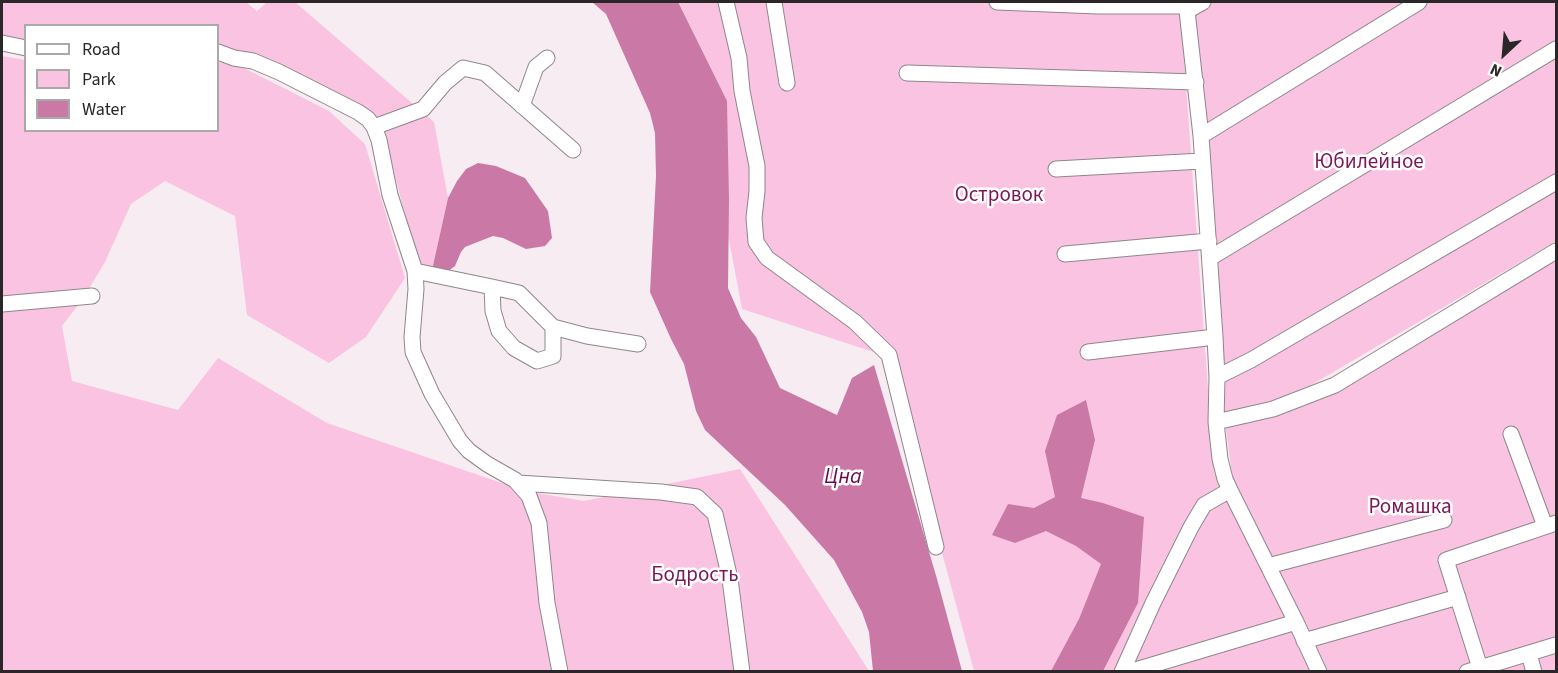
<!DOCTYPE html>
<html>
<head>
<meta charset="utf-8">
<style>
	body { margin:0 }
	#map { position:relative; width:1558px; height:673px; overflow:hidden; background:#f7ecf2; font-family:"Source Sans 3",sans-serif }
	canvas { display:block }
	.frame { position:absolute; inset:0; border:3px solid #2b2729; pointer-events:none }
	.legend { position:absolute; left:24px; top:24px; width:195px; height:108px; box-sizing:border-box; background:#fff; border:2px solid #aaa9a9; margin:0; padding:8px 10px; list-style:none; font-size:18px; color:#2b2729 }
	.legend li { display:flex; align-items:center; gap:12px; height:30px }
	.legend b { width:30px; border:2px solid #aaa9a9 }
	.north { position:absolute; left:1474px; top:24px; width:60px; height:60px; -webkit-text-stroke:4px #fff; paint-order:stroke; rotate:206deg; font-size:16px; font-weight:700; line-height:24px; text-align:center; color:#2b2729 }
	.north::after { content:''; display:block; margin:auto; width:21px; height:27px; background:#2b2729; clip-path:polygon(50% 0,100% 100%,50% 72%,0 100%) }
</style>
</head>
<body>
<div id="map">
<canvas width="1558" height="673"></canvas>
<div class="frame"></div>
<ul class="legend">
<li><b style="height:8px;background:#fff"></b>Road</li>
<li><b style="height:16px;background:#fac3e1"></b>Park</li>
<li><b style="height:16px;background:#ca79a7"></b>Water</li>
</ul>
<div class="north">N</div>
</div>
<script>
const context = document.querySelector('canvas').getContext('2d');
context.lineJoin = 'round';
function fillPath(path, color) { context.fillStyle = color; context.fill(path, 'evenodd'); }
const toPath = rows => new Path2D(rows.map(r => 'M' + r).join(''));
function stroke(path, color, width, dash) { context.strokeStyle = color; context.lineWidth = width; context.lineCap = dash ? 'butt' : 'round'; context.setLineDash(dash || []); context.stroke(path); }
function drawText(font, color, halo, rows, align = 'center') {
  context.font = font + ' "Source Sans 3",sans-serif'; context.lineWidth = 5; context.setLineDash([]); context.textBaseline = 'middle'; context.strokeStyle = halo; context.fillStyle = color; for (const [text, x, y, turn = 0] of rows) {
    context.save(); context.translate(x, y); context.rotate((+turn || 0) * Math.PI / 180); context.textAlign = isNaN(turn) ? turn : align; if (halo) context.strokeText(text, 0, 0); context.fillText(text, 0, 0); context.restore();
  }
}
fillPath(toPath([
	[2,2,246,2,257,11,267,2,295,2,434,122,448,198,432,270,423,268,417,259,390,158,372,113,252,56,218,47,218,26,26,26,25,41,2,37],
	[672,2,1180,2,1214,472,1313,671,974,671,889,357,742,309,693,49],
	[1192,2,1556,2,1556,241,1313,384,1261,405,1223,414],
	[2,56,25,60,26,130,218,130,218,62,240,66,329,111,365,144,405,278,366,337,329,363,247,315,235,216,165,181,131,204,105,262,82,300,62,326,72,381,178,410,218,358,327,423,525,491,584,501,740,469,869,671,2,671],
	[1556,251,1556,643,1463,671,1323,671,1233,481,1225,422,1315,392],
	[1556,650,1556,671,1479,671]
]), '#fac3e1');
fillPath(toPath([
	[592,2,678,2,727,101,729,200,728,288,741,318,756,337,780,388,837,415,852,378,874,365,937,579,962,671,873,671,869,632,862,612,834,560,785,505,705,430,696,411,684,364,671,339,650,292,656,176,655,133,650,113,606,14],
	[478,163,496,166,525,178,548,211,552,238,545,246,526,249,503,238,493,236,465,247,461,252,455,266,447,272,432,270,448,198,457,181,466,169],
	[1086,400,1095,440,1081,498,1103,503,1144,517,1138,603,1103,671,1051,671,1079,619,1101,564,1076,546,1046,531,1015,543,992,535,1008,504,1034,508,1055,497,1045,451,1057,415]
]), '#ca79a7');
const minor = toPath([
	[726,2,739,58,742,91,757,166,757,191,754,218,756,242,767,258,855,322,889,355,936,547],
	[774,2,787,83],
	[997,2,1098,6,1186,6],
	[1186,2,1201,136,1215,337,1217,377,1216,422,1220,459,1225,479,1230,490,1296,622,1319,672],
	[1187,11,1203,2],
	[2,43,26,48],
	[218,52,234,58,253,61,279,72,358,112,368,119,374,127,379,140,390,195,415,271,416,289,412,337,413,352,432,394,460,441,469,451,487,464,515,480,529,496,539,523,547,603,560,672],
	[907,73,1196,82],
	[522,106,536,67,547,58],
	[374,127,423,109,445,83,463,68,485,73,573,150],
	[1201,136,1419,2],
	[1056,169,1202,161],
	[1065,254,1209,241],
	[1210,258,1556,49],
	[415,271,492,287,519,293,553,327,553,356,537,361,514,348,499,331,493,311,492,287],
	[2,304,92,296],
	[553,327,587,336,638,344],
	[1088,352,1215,337],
	[1217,377,1251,360,1556,182],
	[1216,422,1273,409,1335,385,1556,251],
	[1511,434,1545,526],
	[518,483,661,492,697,497,715,514,730,579,742,672],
	[1268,566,1444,520],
	[1304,641,1458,597],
	[1529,654,1534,672],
	[1480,668,1446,560,1556,523],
	[1122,672,1153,603,1191,527,1204,505,1230,490],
	[1129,672,1296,622],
	[1467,672,1556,645]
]);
stroke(minor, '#8f868b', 17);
stroke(minor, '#fff', 15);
drawText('21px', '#7a1959', '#fff', [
	["Юбилейное",1369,163],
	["Островок",999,196],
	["Ромашка",1410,508],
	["Бодрость",695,576]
]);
drawText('italic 22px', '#6d084e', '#fff', [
	["Цна",843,478]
]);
</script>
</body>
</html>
